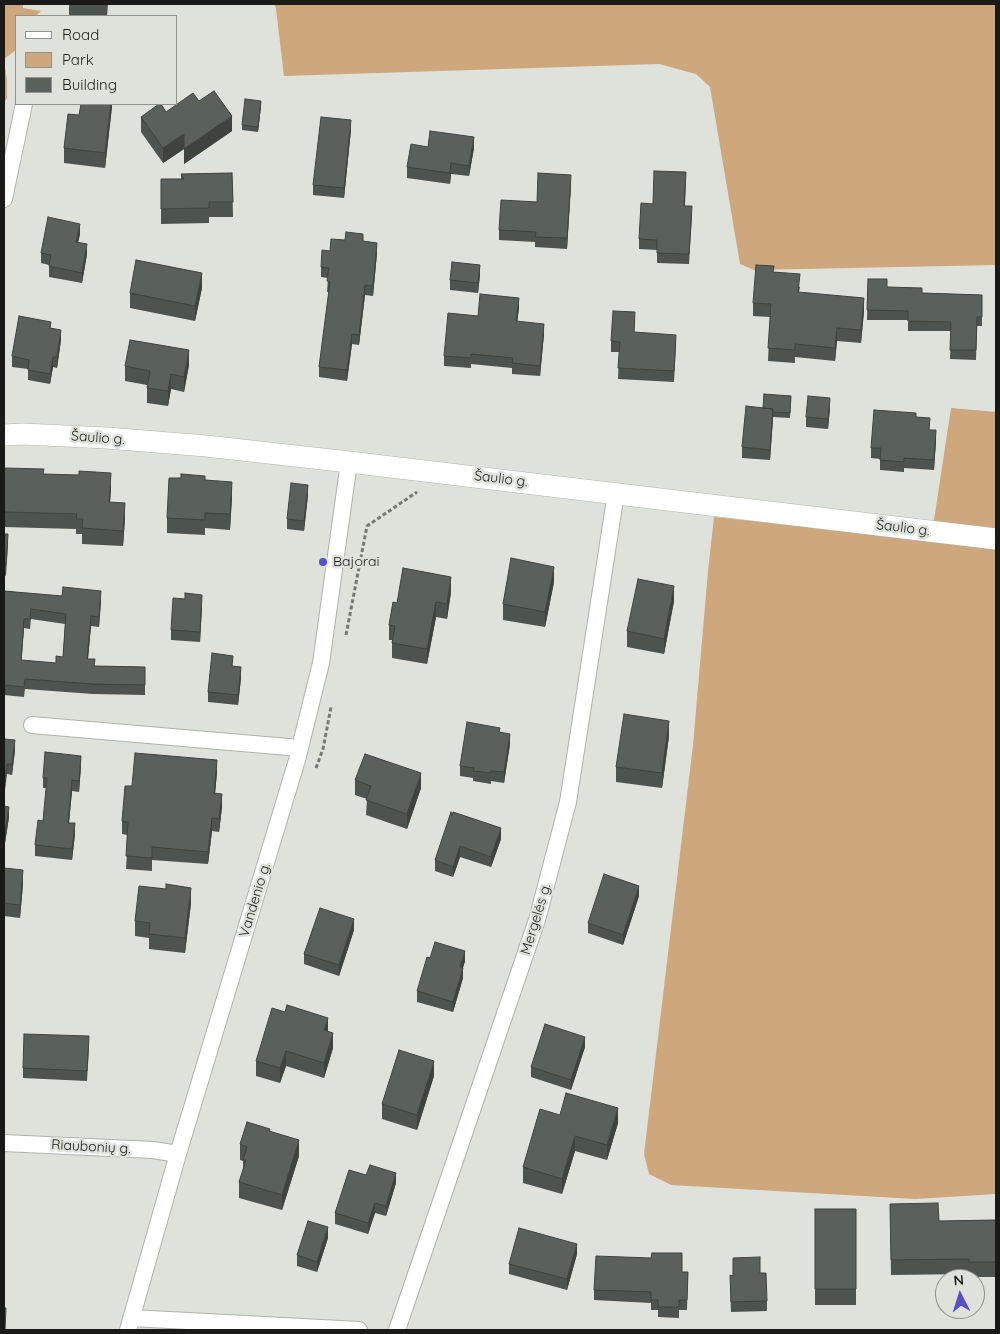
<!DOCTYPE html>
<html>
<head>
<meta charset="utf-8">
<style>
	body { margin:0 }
	#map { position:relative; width:1000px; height:1334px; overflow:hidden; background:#dee2db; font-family:Quicksand,sans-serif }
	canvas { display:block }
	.frame { position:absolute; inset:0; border:5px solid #1a1b18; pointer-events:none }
	.legend { position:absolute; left:15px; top:15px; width:162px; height:90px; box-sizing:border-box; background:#dee2db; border:1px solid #90928d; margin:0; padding:6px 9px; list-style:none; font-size:15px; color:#1a1b18 }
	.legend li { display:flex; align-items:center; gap:10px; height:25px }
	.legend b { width:25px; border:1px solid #90928d }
	.north { position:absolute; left:935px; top:1269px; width:50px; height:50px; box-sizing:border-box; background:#dee2db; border:1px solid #90928d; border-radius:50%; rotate:355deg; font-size:14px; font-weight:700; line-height:20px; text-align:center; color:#1a1b18 }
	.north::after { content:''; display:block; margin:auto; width:18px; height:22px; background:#5750c8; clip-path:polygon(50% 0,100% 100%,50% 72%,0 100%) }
</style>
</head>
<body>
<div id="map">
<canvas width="1000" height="1334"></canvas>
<div class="frame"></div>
<ul class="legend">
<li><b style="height:6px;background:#fff"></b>Road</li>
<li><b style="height:14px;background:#cfa77d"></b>Park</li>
<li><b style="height:14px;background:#5a605c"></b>Building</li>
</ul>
<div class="north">N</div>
</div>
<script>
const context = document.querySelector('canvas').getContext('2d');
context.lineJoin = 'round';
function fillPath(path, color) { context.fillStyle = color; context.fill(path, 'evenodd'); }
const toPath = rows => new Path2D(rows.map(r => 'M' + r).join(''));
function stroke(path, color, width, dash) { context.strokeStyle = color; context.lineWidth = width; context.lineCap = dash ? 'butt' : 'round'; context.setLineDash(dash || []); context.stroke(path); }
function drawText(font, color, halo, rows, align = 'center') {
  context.font = font + ' Quicksand,sans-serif'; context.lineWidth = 5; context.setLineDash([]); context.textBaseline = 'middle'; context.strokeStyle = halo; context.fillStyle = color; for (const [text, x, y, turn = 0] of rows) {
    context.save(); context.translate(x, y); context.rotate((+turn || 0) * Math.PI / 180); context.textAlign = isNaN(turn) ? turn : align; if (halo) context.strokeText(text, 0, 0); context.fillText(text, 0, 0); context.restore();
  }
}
fillPath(toPath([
	[4,4,23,4,23,8,41,11,36,16,16,16,16,50,4,59],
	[274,4,996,4,996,265,754,270,740,264,710,87,696,74,659,64,284,76,276,9],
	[4,62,7,80,7,98,4,103],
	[951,408,996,412,996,1194,915,1199,671,1185,649,1174,644,1154,693,745,708,571,714,517,931,540]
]), '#cfa77d');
const minor = toPath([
	[4,199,24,104],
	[32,725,300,748],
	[4,1143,153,1150,178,1154],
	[131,1318,359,1330],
	[128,1330,178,1154,297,760,321,663,349,462],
	[397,1330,537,920,568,802,616,493]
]);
const tertiary = toPath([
	[4,435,23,434,107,438,206,446,349,462,996,539]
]);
stroke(minor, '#afb3ac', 18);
stroke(tertiary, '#afb3ac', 22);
stroke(toPath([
	[346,635,367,526,417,492],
	[316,768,323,749,331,707]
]), '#767873', 3, [4, 2.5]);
stroke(minor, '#fff', 16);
stroke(tertiary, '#fff', 21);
fillPath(toPath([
	[69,4,108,4,107,16,69,16],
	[199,101,232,131,184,164,184,149,163,163,141,132,141,117,166,112],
	[112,104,105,168,64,163,64,148,79,115],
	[261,106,258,132,242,130,242,125],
	[351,130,344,198,313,195,313,185],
	[428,147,474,148,469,176,451,174,450,184,407,178,407,167],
	[232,173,233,217,209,217,209,223,161,224,161,179,181,179,181,174],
	[686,183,685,206,692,216,689,264,657,263,657,250,639,249,639,239,653,204],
	[571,185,567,249,535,247,535,242,499,240,499,230,537,202],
	[80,234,78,242,87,254,82,283,49,277,49,265,41,263,41,253],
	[363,241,377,253,373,296,365,295,359,345,352,344,347,381,319,377,319,367,329,292,327,292,328,278,321,277,321,267,330,251],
	[774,272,800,287,799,292,864,311,861,343,837,341,835,361,795,357,795,363,768,361,770,317,753,316,753,303],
	[480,275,478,293,450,290,450,280],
	[868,279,887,287,922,293,982,295,982,326,977,326,976,360,950,359,951,331,908,331,908,320,867,320],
	[202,288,195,321,130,308,130,293],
	[519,308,517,322,544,334,540,376,512,374,512,368,471,364,471,368,444,366,444,356,478,316],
	[635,322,634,332,676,345,674,382,618,379,619,352,611,352,611,341],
	[51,328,61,340,57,368,53,367,50,384,28,380,28,369,12,367,12,356],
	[189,365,184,392,171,389,168,406,147,403,147,385,125,381,125,366],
	[791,396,790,418,773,417,770,460,742,458,742,447,763,408],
	[830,408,828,429,806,427,806,417],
	[916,417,930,430,936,440,934,470,904,468,904,472,880,470,880,459,871,458,871,448],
	[4,468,44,474,111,488,110,502,125,518,123,546,82,544,82,534,76,534,76,529,4,527],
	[205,480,232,497,230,530,205,528,205,535,167,533,167,518],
	[308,495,304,531,287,529,287,519],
	[4,534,8,544,6,576,4,575],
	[554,582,545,627,503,620,503,604],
	[4,591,101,601,99,627,91,626,88,659,95,666,145,667,145,695,93,694,25,689,24,697,4,695],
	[31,619,65,624,63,657,56,663,21,660,24,628,30,629],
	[451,592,447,619,436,617,427,664,392,658,392,640,389,640,389,625,397,603],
	[674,601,664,654,627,647,627,631],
	[202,605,200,642,171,640,171,630],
	[233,666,241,678,238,705,208,702,208,692],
	[500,732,510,744,504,783,491,781,491,784,473,781,473,778,460,776,460,766],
	[669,736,662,788,616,782,616,767],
	[4,739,15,750,12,775,7,774],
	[81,766,79,792,72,791,69,823,75,834,72,860,35,856,35,845,43,821,46,788,43,788,43,778],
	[217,772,215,793,222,807,219,832,212,831,208,864,152,860,152,871,126,869,128,835,122,834,122,821,132,786],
	[355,780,421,788,407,829,366,815,367,799,355,795],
	[4,806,9,817,5,843,4,843],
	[452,816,501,839,491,867,460,857,453,877,435,871,435,860],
	[4,868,23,884,20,918,4,916],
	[639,896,623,945,588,933,588,923],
	[191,903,185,953,149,949,149,938,135,936,135,921],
	[354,930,339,976,304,964,304,954],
	[430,958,465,961,463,968,463,978,453,1012,417,1002,417,991],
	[328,1031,333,1048,324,1078,286,1066,280,1083,256,1076,256,1061],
	[89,1047,87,1081,23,1078,23,1068],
	[585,1047,571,1090,531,1077,531,1067],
	[434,1076,417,1130,382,1119,382,1104],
	[560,1115,618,1123,607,1160,575,1151,562,1194,523,1183,523,1167],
	[270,1132,299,1156,282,1210,239,1198,239,1182,243,1170,243,1161,240,1160,240,1144],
	[366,1175,396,1183,386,1216,375,1213,368,1234,335,1224,335,1213],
	[890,1204,939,1221,996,1220,996,1277,969,1277,969,1274,891,1275],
	[815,1209,856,1209,856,1305,815,1305],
	[328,1238,317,1272,297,1266,297,1255],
	[577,1254,567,1290,509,1274,509,1264],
	[733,1258,760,1273,767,1301,767,1311,731,1312,730,1286,733,1276],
	[682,1272,688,1272,687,1310,679,1310,679,1318,658,1317,658,1310,651,1310,651,1303,594,1300,594,1290]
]), '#4d534f');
fillPath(toPath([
	[261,101,261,106,258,132,258,127],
	[111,104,112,104,112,108,105,168,105,153],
	[232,116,232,131,184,164,184,149],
	[351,120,351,130,344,198,344,188],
	[184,134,184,149,163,163,163,148],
	[474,137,474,148,469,176,469,166],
	[451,163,451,174,450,184,450,173],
	[571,175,571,185,567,249,567,238],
	[80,224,80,234,76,252,76,242],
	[377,243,377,253,373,296,373,286],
	[87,244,87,254,82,283,82,273],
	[480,265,480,275,478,293,478,283],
	[202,273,202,288,195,321,195,306],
	[365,285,365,295,359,345,359,335],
	[519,298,519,308,516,332,516,321],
	[864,298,864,311,861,343,861,330],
	[544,324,544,334,540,376,540,366],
	[837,328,837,341,835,361,835,348],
	[61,330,61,340,57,368,57,357],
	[352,334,352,344,347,381,347,370],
	[189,350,189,365,184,392,184,377],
	[53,357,53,367,50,384,50,374],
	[171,374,171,389,168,406,168,391],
	[830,398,830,408,828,429,828,419],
	[773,409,773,419,770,460,770,450],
	[936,430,936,440,934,470,934,460],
	[111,473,111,488,109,517,109,502],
	[232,482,232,497,230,530,230,514],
	[308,485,308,495,304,531,304,521],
	[125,503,125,518,123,546,123,531],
	[554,567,554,582,545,627,545,612],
	[451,577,451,592,447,619,447,604],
	[674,586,674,601,664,654,664,639],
	[101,591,101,601,99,627,99,617],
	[202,595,202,605,200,642,200,632],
	[436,602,436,617,427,664,427,649],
	[91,616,91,626,87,669,87,659],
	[24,619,24,628,21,670,21,660],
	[241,667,241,678,238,705,238,695],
	[669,721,669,736,662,788,662,773],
	[510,734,510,744,504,783,504,772],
	[15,740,15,750,12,775,12,764],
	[81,756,81,766,79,792,79,781],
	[217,760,217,772,214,806,214,793],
	[7,764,7,774,4,798,4,787],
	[421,773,421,788,407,829,407,814],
	[72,780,72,791,68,833,68,823],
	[222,794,222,807,219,832,219,819],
	[9,807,9,817,5,843,5,833],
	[212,818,212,831,208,864,208,852],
	[75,823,75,834,72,860,72,849],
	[501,828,501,839,491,867,491,857],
	[460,846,460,857,453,877,453,867],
	[23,870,23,884,20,918,20,905],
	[639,886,639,896,623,945,623,935],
	[191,888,191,903,185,953,185,938],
	[354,919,354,930,339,976,339,965],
	[465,951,465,961,460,977,460,967],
	[463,968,463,978,453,1012,453,1002],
	[328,1018,328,1033,324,1030],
	[333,1033,333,1048,324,1078,324,1063],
	[585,1037,585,1047,571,1090,571,1080],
	[286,1051,286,1066,280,1083,280,1068],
	[434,1061,434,1076,417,1130,417,1115],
	[618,1108,618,1123,607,1160,607,1145],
	[575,1136,575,1151,562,1194,562,1179],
	[299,1140,299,1156,282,1210,282,1195],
	[396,1173,396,1183,386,1216,386,1206],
	[375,1203,375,1213,368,1234,368,1223],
	[328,1227,328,1238,317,1272,317,1262],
	[577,1244,577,1254,567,1290,567,1279]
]), '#3f4340');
const building = toPath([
	[214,91,232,116,184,149,184,134,163,148,141,117,159,104,161,104,166,112,193,93,199,101,214,91],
	[245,99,261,101,258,127,242,125,245,99],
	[81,104,111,104,105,153,64,148,68,114,79,115,81,104],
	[321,117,351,120,344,188,313,185,321,117],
	[430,131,474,137,469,166,451,163,450,173,407,167,411,144,428,147,430,131],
	[654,171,686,172,684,206,692,206,689,254,657,253,657,240,639,239,641,203,653,204,654,171],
	[232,173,233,202,209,202,209,208,161,209,161,179,184,179,181,174,232,173],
	[538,173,571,175,567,238,535,237,536,232,499,230,501,200,537,202,538,173],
	[48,217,80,224,76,242,87,244,82,273,49,266,51,255,41,253,48,217],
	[346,232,363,234,363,241,377,243,373,286,365,285,359,335,352,334,347,370,319,367,330,282,327,281,329,268,321,267,322,250,330,251,331,239,345,240,346,232],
	[136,260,202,273,195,306,130,293,136,260],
	[452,262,480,265,478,283,450,280,452,262],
	[756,265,774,266,773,272,800,274,798,292,864,298,861,330,837,328,835,348,795,344,795,350,768,348,771,304,753,303,756,265],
	[868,279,887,279,887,287,922,288,922,293,982,295,982,317,977,317,976,350,950,350,951,322,908,321,908,311,867,310,868,279],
	[480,294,519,298,516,321,544,324,540,366,512,363,513,358,471,354,471,358,444,356,448,313,478,316,480,294],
	[613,311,635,312,634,332,676,335,674,371,618,368,620,342,611,341,613,311],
	[19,316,51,322,50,328,61,330,57,357,53,357,50,374,28,370,29,360,12,356,19,316],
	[130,340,189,350,184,377,171,374,168,391,147,388,150,371,125,366,130,340],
	[764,394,791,396,790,413,773,412,773,409,763,408,764,394],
	[808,396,830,398,828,419,806,417,808,396],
	[746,406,773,409,770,450,742,447,746,406],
	[874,410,916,413,916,417,930,418,929,430,936,430,934,460,904,458,904,462,880,460,881,448,871,448,874,410],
	[4,468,44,469,43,474,79,475,79,471,111,473,109,502,125,503,123,531,82,528,83,519,76,519,77,514,4,512,4,468],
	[181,474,205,476,205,480,232,482,230,514,205,513,205,520,167,518,169,478,181,478,181,474],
	[291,483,308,485,304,521,287,519,291,483],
	[4,534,8,534,6,565,4,565,4,534],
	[511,558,554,567,545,612,503,604,511,558],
	[403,568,451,577,447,604,436,602,427,649,392,643,395,626,389,625,393,602,397,603,403,568],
	[638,579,674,586,664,639,627,631,638,579],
	[63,587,101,591,99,617,91,616,87,659,95,659,94,666,145,667,145,685,93,684,25,679,24,687,4,685,4,591,62,596,63,587],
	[31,609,66,614,63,657,56,656,56,663,21,660,24,619,30,619,31,609],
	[185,593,202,595,200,632,171,630,173,598,185,599,185,593],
	[212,653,233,656,232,666,241,667,238,695,208,692,212,653],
	[624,714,669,721,662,773,616,767,624,714],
	[467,722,500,728,499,732,510,734,504,772,491,771,491,773,473,771,474,768,460,766,467,722],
	[4,739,15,740,12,764,7,764,4,787,4,739],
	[45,752,81,756,79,781,72,780,68,823,75,823,72,849,35,845,38,820,43,821,47,778,43,778,45,752],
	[135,753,217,760,214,793,222,794,219,819,212,818,208,852,152,847,152,858,126,856,128,822,122,821,125,786,132,786,135,753],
	[365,754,421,773,407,814,366,800,371,786,355,780,365,754],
	[4,806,9,807,5,833,4,832,4,806],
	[451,812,452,816,453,812,501,828,491,857,460,846,453,867,435,860,451,812],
	[4,868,23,870,20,905,4,903,4,868],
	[604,874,639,886,623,935,588,923,604,874],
	[166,884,191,888,185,938,149,934,150,923,135,921,139,886,166,889,166,884],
	[320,908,354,919,339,965,304,954,320,908],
	[435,942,465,951,460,967,463,968,453,1002,417,991,427,957,430,958,435,942],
	[287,1005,328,1018,324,1030,333,1033,324,1063,286,1051,280,1068,256,1061,272,1008,285,1012,287,1005],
	[545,1024,585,1037,571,1080,531,1067,545,1024],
	[24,1034,89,1036,87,1071,23,1068,24,1034],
	[399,1050,434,1061,417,1115,382,1104,399,1050],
	[566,1093,618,1108,607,1145,575,1136,562,1179,523,1167,540,1109,560,1115,566,1093],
	[247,1122,270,1129,269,1131,299,1140,282,1195,239,1182,246,1160,243,1160,247,1147,240,1144,247,1122],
	[370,1165,396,1173,386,1206,375,1203,368,1223,335,1213,349,1170,366,1175,370,1165],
	[938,1203,939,1221,996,1220,996,1262,969,1262,969,1259,891,1260,890,1204,938,1203],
	[815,1209,856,1209,856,1289,815,1289,815,1209],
	[308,1221,328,1227,317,1262,297,1255,308,1221],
	[519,1228,577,1244,567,1279,509,1264,519,1228],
	[652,1253,682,1253,682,1272,688,1272,687,1300,679,1300,679,1307,658,1307,658,1300,651,1300,651,1292,594,1290,596,1256,651,1258,652,1253],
	[760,1257,760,1273,766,1273,767,1301,731,1302,730,1275,733,1276,733,1258,760,1257],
	[4,1308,6,1308,5,1330,4,1330,4,1308]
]);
fillPath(building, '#5a605c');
stroke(building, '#3f4340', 1);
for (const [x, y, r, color] of [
	[323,562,5,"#5750c8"]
]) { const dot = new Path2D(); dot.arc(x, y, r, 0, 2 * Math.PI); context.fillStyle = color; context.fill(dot); stroke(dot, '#dee2db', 2); }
drawText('14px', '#1a1b18', '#dee2db', [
	["Šaulio g.",98,438,4],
	["Šaulio g.",501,479,7],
	["Šaulio g.",903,528,7],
	["Vandenio g.",255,900,-73],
	["Mergelės g.",536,919,-73],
	["Riaubonių g.",91,1147,3]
]);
drawText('14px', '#1a1b18', '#dee2db', [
	["Bajorai",333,562]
], 'left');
</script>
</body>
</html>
